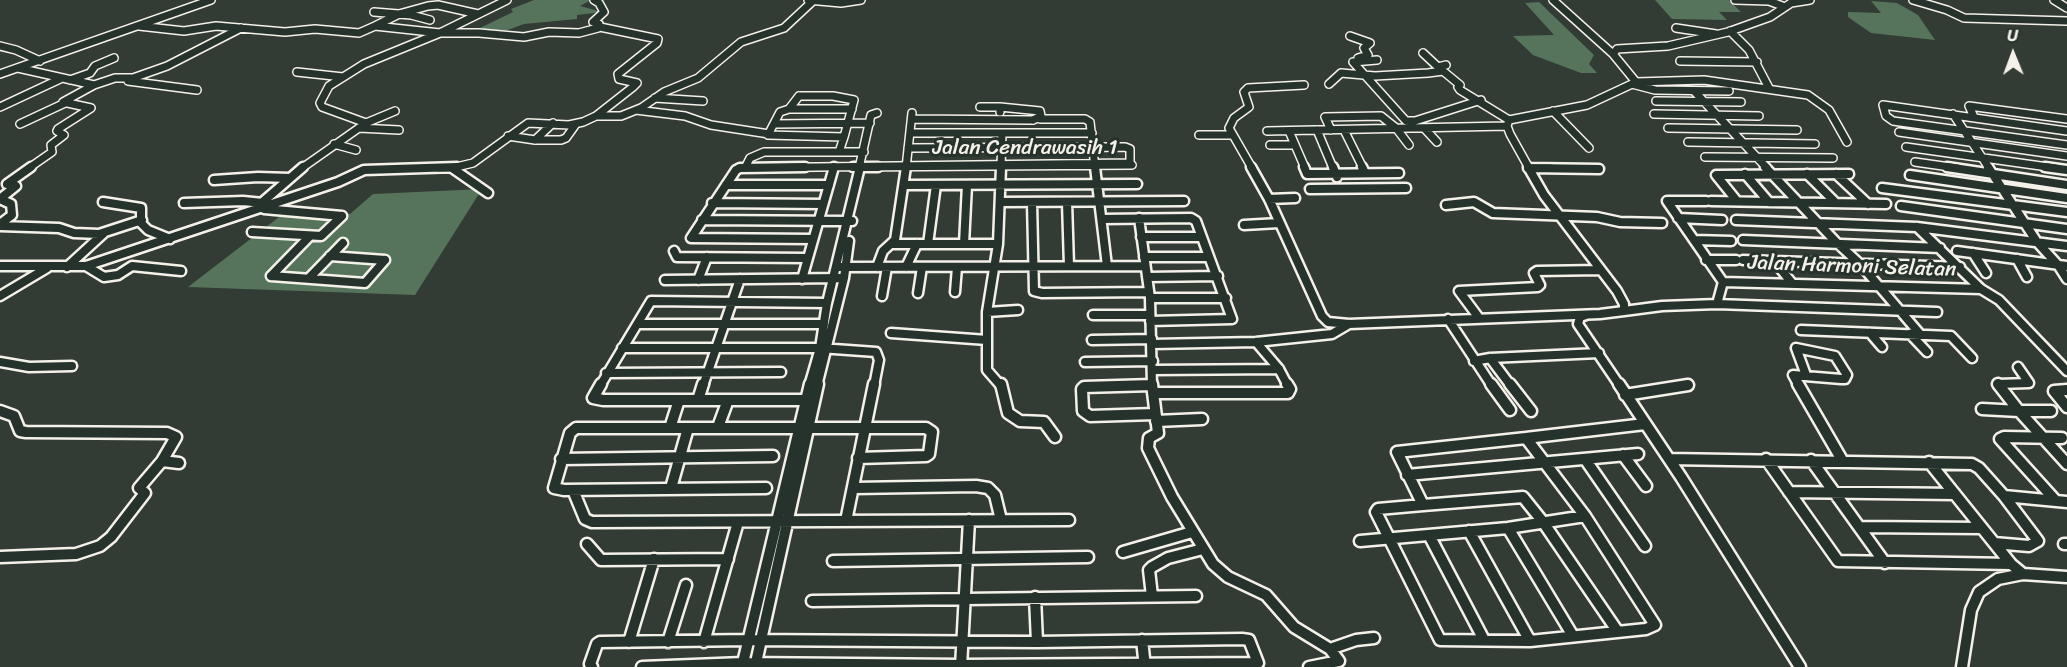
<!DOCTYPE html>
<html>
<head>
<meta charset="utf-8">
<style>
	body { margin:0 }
	#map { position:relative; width:2067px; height:667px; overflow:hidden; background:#333b35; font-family:Sriracha,sans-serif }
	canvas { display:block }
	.north { position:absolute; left:1983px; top:24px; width:60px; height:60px; -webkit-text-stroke:4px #26332d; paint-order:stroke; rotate:359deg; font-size:16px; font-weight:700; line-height:24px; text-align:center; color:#f4f1e8 }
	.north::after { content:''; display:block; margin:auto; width:21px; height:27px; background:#f4f1e8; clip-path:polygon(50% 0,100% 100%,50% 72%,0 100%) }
</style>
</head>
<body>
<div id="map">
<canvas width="2067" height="667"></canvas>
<div class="north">U</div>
</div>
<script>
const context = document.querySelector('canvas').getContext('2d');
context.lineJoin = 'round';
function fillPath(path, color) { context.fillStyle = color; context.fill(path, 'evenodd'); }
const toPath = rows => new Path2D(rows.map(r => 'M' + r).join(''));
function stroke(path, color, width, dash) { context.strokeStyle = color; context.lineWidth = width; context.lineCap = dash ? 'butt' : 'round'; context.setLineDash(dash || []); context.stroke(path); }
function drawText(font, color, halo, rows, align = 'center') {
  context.font = font + ' Sriracha,sans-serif'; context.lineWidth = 6; context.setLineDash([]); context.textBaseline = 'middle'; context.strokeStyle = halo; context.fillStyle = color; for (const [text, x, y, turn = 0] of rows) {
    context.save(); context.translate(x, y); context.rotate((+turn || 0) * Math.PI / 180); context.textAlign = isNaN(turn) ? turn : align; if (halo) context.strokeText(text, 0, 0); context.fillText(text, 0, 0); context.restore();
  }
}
fillPath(toPath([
	[534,0,591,0,580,6,602,12,577,15,577,19,524,24,505,31,488,32,480,28,513,12,511,9],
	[1655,0,1729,0,1741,12,1719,12,1727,20,1672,19],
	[1871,1,1897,3,1918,15,1935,40,1871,33,1848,17,1848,12,1881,13],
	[1539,2,1594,55,1589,64,1597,73,1581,73,1533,55,1513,36,1554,35,1525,3],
	[482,189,415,295,188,287,283,214,350,214,373,194]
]), '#56745c');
const streetFar2 = toPath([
	[808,0,841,3,861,0],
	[1553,0,1613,54],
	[1735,0,1769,1,1785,7],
	[1913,0,1947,10,1964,18,2067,21],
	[2054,0,2067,8],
	[374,12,411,15,430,20],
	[139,26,184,31,216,26,285,32,315,29,359,33,375,26,440,33,479,33,524,37,549,32,579,33,598,28,599,24,593,22,604,12,599,3,594,0],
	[375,26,399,14,428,6,438,5,478,14],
	[1676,28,1716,34],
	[1730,31,1749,50,1769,88],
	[1350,36,1370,43,1364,48,1368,55,1358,58],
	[0,46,16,50,40,61],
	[1423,53,1438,67],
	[1377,60,1353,62,1406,121,1415,121,1481,100],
	[1680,61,1757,62],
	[18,68,94,85,63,102,91,108,58,129,57,131,64,135,51,145,52,152,29,168],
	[1443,71,1460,85,1458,87,1460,90,1509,120],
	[297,72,343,77],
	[0,74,211,0],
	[70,80,90,73,95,66,114,58],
	[128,81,197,90],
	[1636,82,1704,80,1808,95,1829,110,1847,142],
	[1329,84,1341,73,1375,76,1428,73,1443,71,1438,67,1446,65],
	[1632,84,1636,82,1613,54,1617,49,1668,46,1728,32,1770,17,1791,3,1810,0],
	[94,85,115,78,133,78,167,66,241,28],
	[1694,91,1767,168],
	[799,96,833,96,854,100,844,137,768,135,780,112,789,109,799,96],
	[655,98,703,101],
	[1656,101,1741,102],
	[0,107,60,79],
	[980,107,1000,107,1000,112],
	[1000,107,1040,111,1041,116,1033,120],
	[789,109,852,109],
	[636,110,685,116,711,125,769,134],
	[395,111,366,123,322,107,320,103,329,86,364,64,440,33,507,0],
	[1553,111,1589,148],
	[1654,114,1759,116],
	[1953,114,1989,168],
	[596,116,621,116,641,108,664,92,698,78,741,42,784,28,814,0],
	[1974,117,1969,106,2067,119],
	[912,119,1031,120],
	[1040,119,1085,119,1090,122,1095,168],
	[20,124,65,103],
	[774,124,870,123],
	[359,128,399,130],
	[1424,128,1437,142],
	[1668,128,1797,130],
	[1317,130,1333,168],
	[1331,130,1325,117,1381,116,1396,128,1409,145],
	[1344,130,1363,168],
	[1267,131,1507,126],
	[1289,131,1305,168],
	[2067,131,1883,105,1886,116,1893,121,2067,145],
	[1899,132,2067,156],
	[910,133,1092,133],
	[1199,135,1232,135],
	[508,136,535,140,561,140,566,138,576,124],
	[535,140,553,123],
	[1688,142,1815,144],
	[334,144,356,150],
	[1270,145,1294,145],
	[1906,147,2055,168],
	[908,148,1125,147,1130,149,1130,163],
	[839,152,844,137],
	[1705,157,1833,158],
	[1915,162,1957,168],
	[302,168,366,123],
	[438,168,452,168,473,163,528,123,569,125,583,122,596,116,633,87,637,83,619,79,618,74,657,43,658,39,600,27],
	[739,168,1130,163,1132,165,853,167],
	[745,168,750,158,764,152,864,152],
	[859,168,871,115,877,113],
	[906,168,912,113],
	[1001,168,1002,133],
	[1252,168,1229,128,1234,118,1249,107,1244,92,1248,88,1304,85],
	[1528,168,1551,168],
	[1529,168,1510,134,1507,126,1509,120,1587,105,1632,84,1655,90,1729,91]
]);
const streetFar1 = toPath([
	[805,167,740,168,736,170,691,238,813,239],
	[853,167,878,167],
	[1001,167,998,244,987,312,987,370,1001,386],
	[1095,167,1107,266],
	[1251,167,1269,199,1322,316,1328,322,1349,324,1600,314,1624,311,1624,304,1617,291,1544,195,1528,167],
	[1304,167,1307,174,1399,173],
	[1333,167,1337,177],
	[1362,167,1365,173],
	[1765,167,1836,242,1860,264,1920,334],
	[1947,167,2067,185],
	[1988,167,2037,242,2058,265,2067,279],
	[2045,167,2067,170],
	[452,168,488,193],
	[1528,168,1599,169],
	[1745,174,1769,202],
	[1807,174,1836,203],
	[1836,174,1868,204],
	[1910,175,2067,198],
	[214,180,258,177,290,178],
	[726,185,829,185],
	[904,185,1137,184],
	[1882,188,2067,212],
	[1310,189,1406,188],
	[1269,199,1295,198],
	[1706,201,1667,201,1723,282,1717,304],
	[1711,201,1886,204],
	[1737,201,1716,175,1849,174],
	[103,202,141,208,141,223,148,230,170,239],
	[1000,202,1184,201],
	[1032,202,1034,291,1042,293,1149,292],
	[1067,202,1069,266],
	[184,203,243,201,263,203],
	[712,203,823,204],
	[1446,205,1474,202,1493,213,1597,217,1620,222,1662,223],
	[258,206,303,167],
	[1901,206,2067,229],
	[264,209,342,216],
	[1139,218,1150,298,1152,386],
	[1678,218,1722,220],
	[1102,219,1191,218,1196,221,1232,319,1150,321],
	[702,220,852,221],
	[1736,220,1917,227,2067,246],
	[0,224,12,215,11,204,0,199,16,186,7,184,31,167],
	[1244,225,1279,223],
	[0,226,59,228,74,233,99,234,142,220],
	[1917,227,1981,289,1999,300,2067,371],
	[252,232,321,236,342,216],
	[1141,237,1200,237],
	[1695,240,1731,241],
	[1743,240,1940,248],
	[893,244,998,244],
	[928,244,936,185],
	[964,244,967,185],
	[674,251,677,257,807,258],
	[1957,251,2067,266],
	[1973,253,1986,273],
	[330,256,385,260],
	[1144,257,1209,257],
	[2017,259,2027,277],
	[1706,260,1736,260],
	[1743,260,1960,267],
	[1774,261,1792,283],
	[0,266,86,266,338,182,364,170,457,167],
	[86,266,104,277,118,275,132,266,181,271],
	[67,267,104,233],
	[840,267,1145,266],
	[877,267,883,251,895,240,906,167],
	[906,267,917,244],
	[271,276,365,283,385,260],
	[271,276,310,236],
	[1147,277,1218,276],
	[309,278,343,243],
	[802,279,834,167],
	[665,280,840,278],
	[698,280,707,257],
	[1723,282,1981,289],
	[955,292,957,267],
	[918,293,922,267],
	[0,296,47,268],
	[882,296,887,267],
	[1150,298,1226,298],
	[1624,311,1662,306,1717,304,1937,312],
	[987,312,1018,310],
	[1093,315,1149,315],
	[1586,315,1580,317,1578,324,1620,386],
	[1479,318,1459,291,1538,287,1540,285,1534,273,1537,271,1600,270],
	[1448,319,1492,386],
	[639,324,824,324],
	[1801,330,1951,336,1972,358],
	[891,333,987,340],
	[1870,333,1882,347],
	[1910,334,1927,352],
	[1092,340,1152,339],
	[1256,342,1279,369,1288,386],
	[1152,344,1256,342,1332,334,1349,324],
	[622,348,820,348,876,352,879,360,874,386],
	[1490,358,1511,386],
	[1474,361,1490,358,1599,353],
	[0,362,29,367,72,366],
	[1085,362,1153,361],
	[1153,370,1279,369],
	[606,373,781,372],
	[600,386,651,301,827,303],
	[703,386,740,279],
	[809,386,820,348,827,303,860,167],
	[817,386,844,278,849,241],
	[1128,386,1152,385],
	[1683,386,1688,385],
	[1799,386,1793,375,1841,379,1845,379,1847,375,1835,356,1796,348,1806,375],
	[1999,386,1998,384,2029,383,2018,367]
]);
const street = toPath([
	[601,384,593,398,603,400,805,400],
	[1001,384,1008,413,1020,421,1044,422,1055,437],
	[1152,384,1158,433,1149,438,1148,448,1172,497,1213,564,1228,577,1266,595,1294,627,1330,649,1339,661,1309,667],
	[1491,384,1510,410],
	[1510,384,1531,411],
	[1619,384,1681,477,1800,667],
	[1798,384,1842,460],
	[1152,385,1084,387,1082,389,1083,411,1090,416,1155,414],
	[2067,390,2054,391,2067,407],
	[1154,393,1288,393,1290,389,1287,384],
	[1625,395,1688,385],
	[698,400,703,384],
	[1982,409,2019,411,1998,384],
	[0,411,14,416,20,431,26,432,167,433,176,437,162,461,139,488,145,493,111,537,100,546,76,554,0,557],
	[2051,411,2019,411,2067,464],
	[1156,421,1202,419],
	[718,427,728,400],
	[670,428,679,400],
	[1526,438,1585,516,1655,625,1646,629,1530,641,1440,640,1376,512,1378,509,1423,505,1397,452,1526,438],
	[1526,438,1645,424],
	[1623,455,1646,486],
	[561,459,773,456],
	[1585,459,1645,546],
	[1669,459,1972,464,1979,468,2004,496,2038,541,2029,546,1994,543],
	[1766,459,1838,561,2011,564],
	[1811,460,1885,563],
	[162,461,179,463],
	[1929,462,2011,564,2023,574],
	[1407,475,1638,454],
	[671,488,688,428],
	[766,488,564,490,554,488,570,433,576,428,926,428,932,432,929,454,926,456,858,458],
	[854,488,976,486,988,488,995,495,1001,520],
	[573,490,585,519,592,522,1069,520],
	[1789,492,1955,494],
	[2004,496,2067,502],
	[2056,501,2000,439,2004,437,2062,438],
	[1423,505,1523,497,1543,522,1618,632],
	[846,521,874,384],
	[1859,527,1982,528],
	[1508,528,1573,636],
	[1469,531,1530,641],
	[1429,535,1484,640],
	[1360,541,1508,528,1585,516],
	[587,544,601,560,728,559],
	[2064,544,2067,544],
	[1123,552,1192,532],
	[833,561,1088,557],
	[1152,596,1149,570,1152,567,1168,558,1203,549],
	[1035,597,1037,642],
	[812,601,1196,596],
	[1142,640,1145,667],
	[629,642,654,559],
	[668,642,686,585],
	[704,642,738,522],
	[1330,649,1356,640,1374,638],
	[592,667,590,664,597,644,600,642,748,640,1037,642,1242,639,1249,640,1258,663,961,665,743,663,642,667],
	[742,667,810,384],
	[755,667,818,384],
	[961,667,969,520],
	[1962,667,1971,610,1979,592,1998,579,2023,574,2067,577]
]);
stroke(streetFar2, '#f4f1e8', 10);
stroke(streetFar1, '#f4f1e8', 13);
stroke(street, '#f4f1e8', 15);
stroke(streetFar2, '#26332d', 7);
stroke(streetFar1, '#26332d', 8);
stroke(street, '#26332d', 10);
drawText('21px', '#f4f1e8', '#26332d', [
	["Jalan Cendrawasih 1",1025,149],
	["Jalan Harmoni Selatan",1852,267,2]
]);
</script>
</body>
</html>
